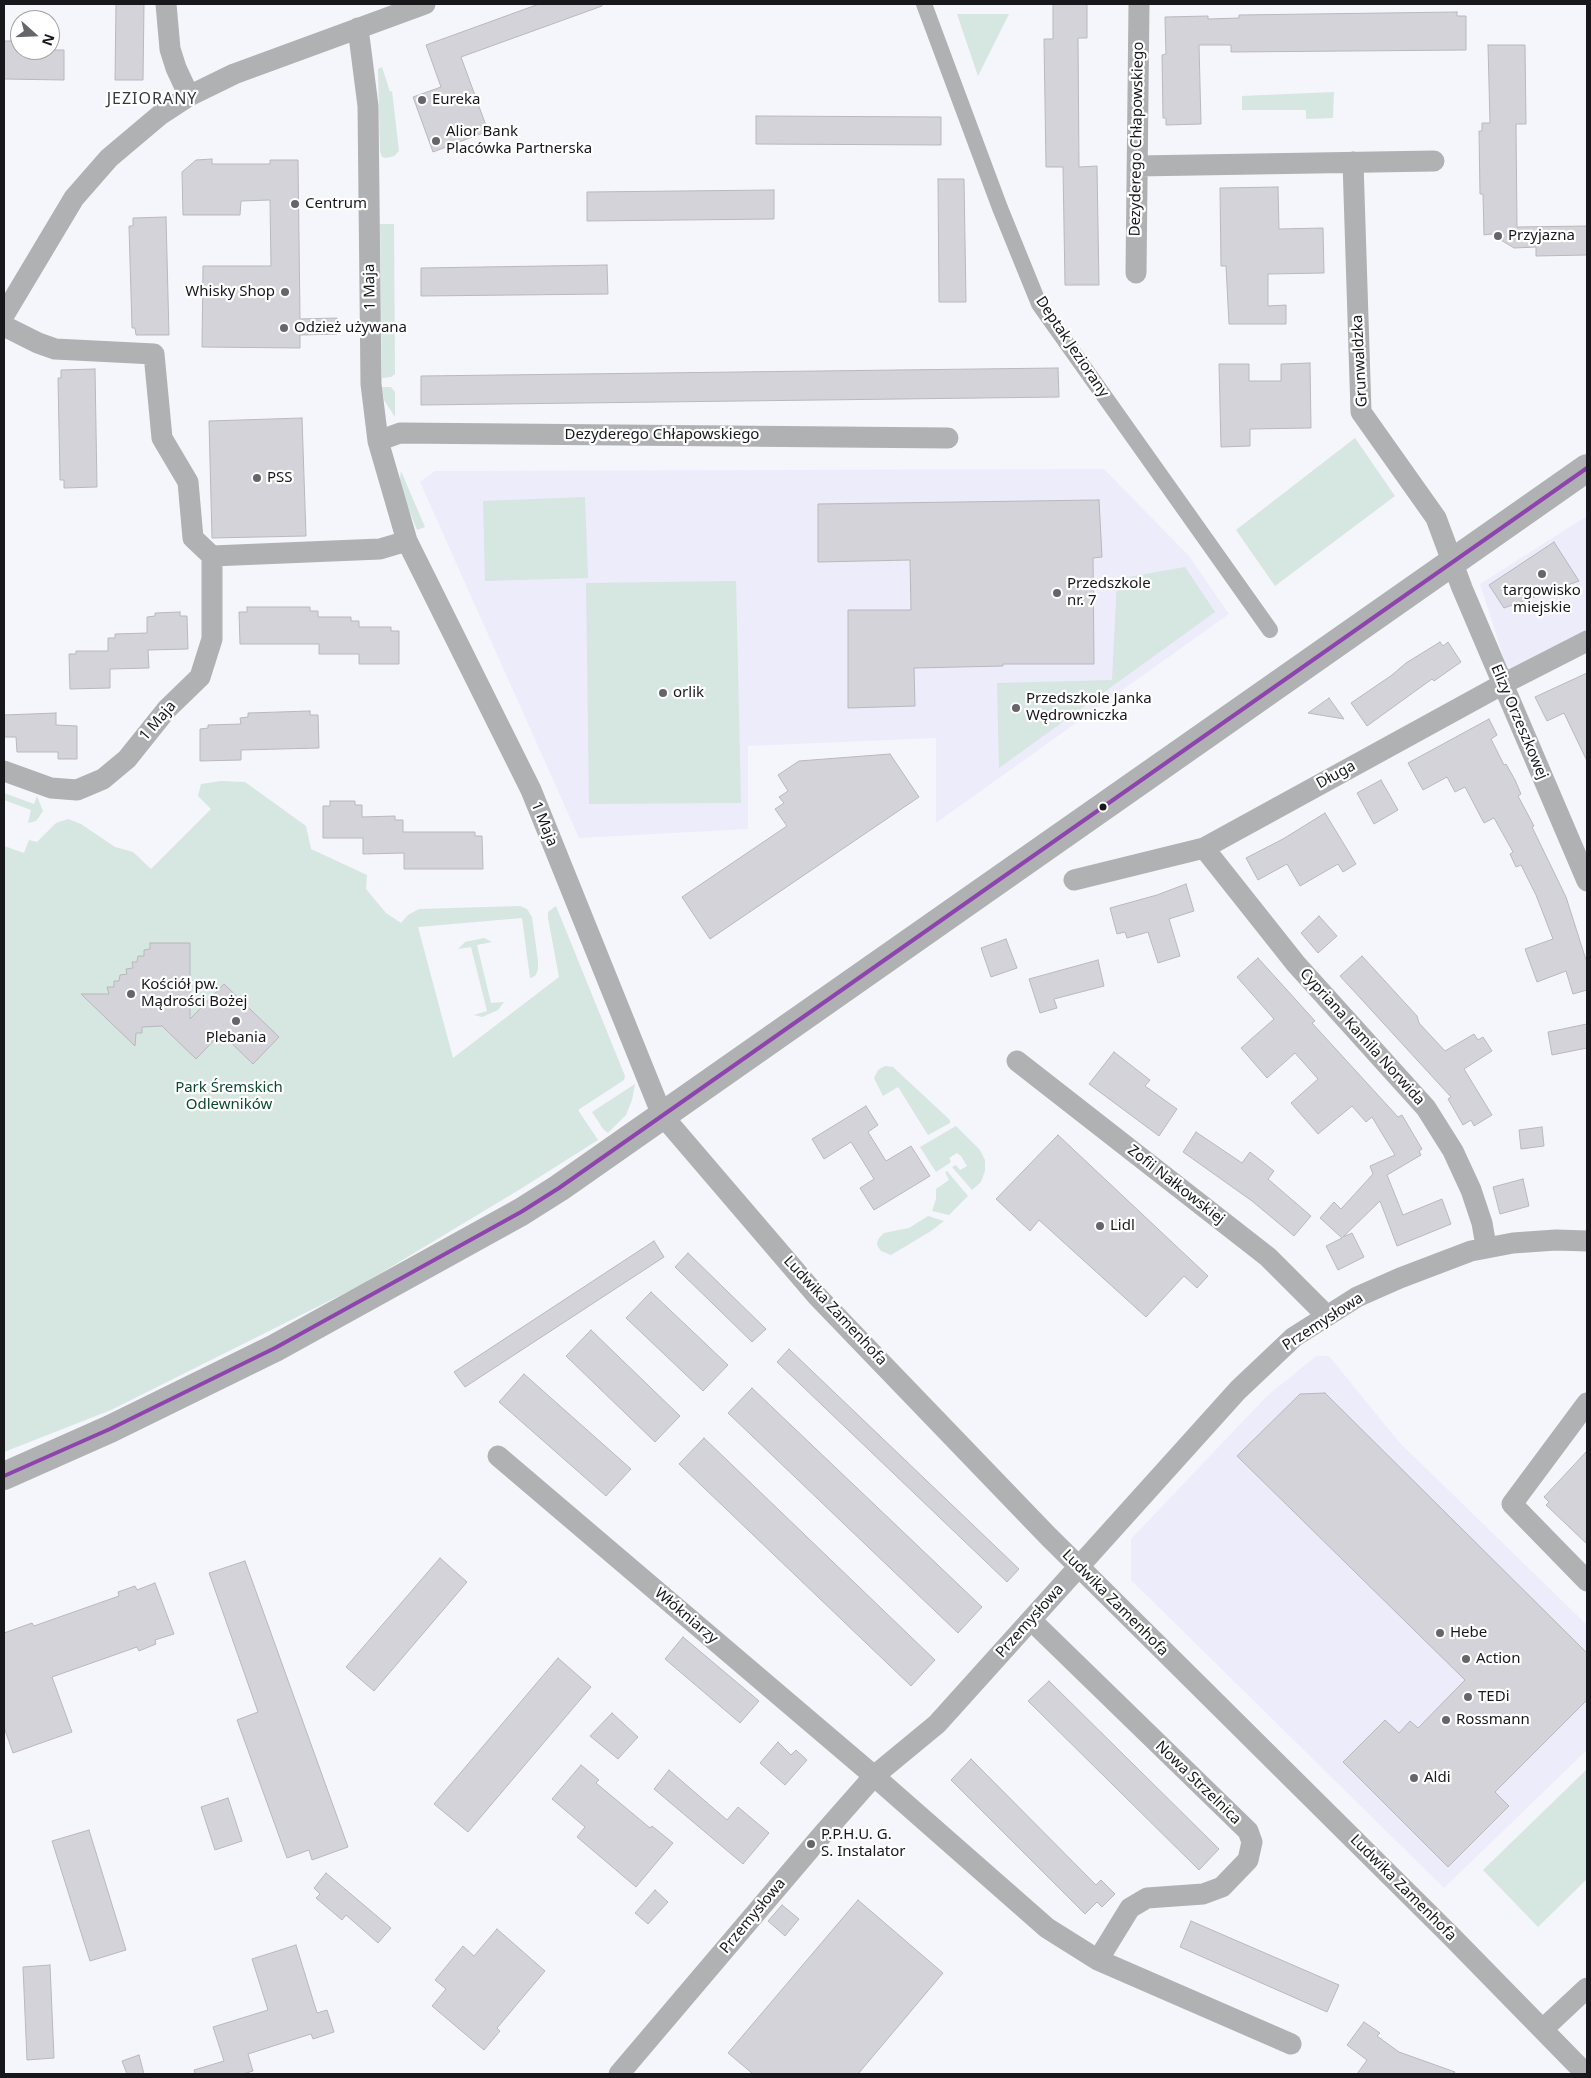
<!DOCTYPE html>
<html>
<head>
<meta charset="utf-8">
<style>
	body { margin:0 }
	#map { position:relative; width:1591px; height:2078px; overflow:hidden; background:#f5f5fc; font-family:"Noto Sans",sans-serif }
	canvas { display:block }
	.frame { position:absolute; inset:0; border:5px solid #18181c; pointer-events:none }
	.north { position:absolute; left:10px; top:10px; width:50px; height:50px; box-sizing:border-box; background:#fff; border:1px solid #a3a3a4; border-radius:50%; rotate:110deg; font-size:14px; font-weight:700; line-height:20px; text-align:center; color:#18181c }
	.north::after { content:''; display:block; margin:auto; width:18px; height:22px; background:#65656a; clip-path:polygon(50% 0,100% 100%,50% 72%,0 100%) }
</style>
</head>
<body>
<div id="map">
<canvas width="1591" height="2078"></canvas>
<div class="frame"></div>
<div class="north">N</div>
</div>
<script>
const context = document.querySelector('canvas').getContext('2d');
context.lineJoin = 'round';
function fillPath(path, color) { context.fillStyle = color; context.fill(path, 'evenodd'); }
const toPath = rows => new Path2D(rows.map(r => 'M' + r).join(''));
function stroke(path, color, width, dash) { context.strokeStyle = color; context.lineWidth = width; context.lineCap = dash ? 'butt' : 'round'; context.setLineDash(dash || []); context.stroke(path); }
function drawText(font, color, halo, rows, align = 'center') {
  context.font = font + ' "Noto Sans",sans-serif'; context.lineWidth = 4.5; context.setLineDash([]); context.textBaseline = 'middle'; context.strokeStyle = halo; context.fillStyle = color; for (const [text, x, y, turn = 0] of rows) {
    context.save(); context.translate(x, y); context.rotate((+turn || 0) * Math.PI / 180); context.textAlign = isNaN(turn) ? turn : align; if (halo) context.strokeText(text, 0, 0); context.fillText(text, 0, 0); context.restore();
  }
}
fillPath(toPath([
	[1104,469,1189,556,1229,614,936,823,936,738,748,746,748,829,579,838,420,482,435,471],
	[1587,516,1587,632,1508,671,1480,584],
	[1316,1356,1329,1356,1399,1442,1587,1625,1587,1750,1444,1888,1131,1580,1131,1539,1267,1396]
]), '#edecfb');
fillPath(toPath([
	[957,14,1009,14,978,76],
	[382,67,390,92,392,91,399,151,394,156,386,158,382,157,380,152,378,69],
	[1334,92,1333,118,1306,119,1306,110,1242,110,1242,96],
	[380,224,394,224,395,374,391,377,382,378],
	[382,387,391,387,395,392,395,417,384,400],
	[1355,438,1395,496,1275,586,1236,530],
	[401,471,425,527,417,530,404,498,400,479],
	[585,497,588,578,485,581,483,501],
	[1185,567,1215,612,999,768,997,683,1112,680,1117,579],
	[736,581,741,803,589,804,586,583],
	[221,781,245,782,306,826,311,849,367,875,366,889,386,913,401,923,408,915,419,909,520,906,527,909,532,917,538,961,538,970,535,976,530,978,522,918,418,927,453,1058,559,977,548,918,548,912,556,906,625,1076,624,1080,578,1110,598,1140,522,1188,361,1285,111,1410,4,1452,4,846,24,853,29,840,37,842,56,823,68,819,81,824,115,847,133,852,151,869,211,809,198,796,201,784],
	[4,793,34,804,37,796,43,811,39,817,36,821,28,823,31,810,4,800],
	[484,938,492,942,477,945,491,1003,504,1002,498,1010,482,1017,474,1015,487,1011,471,947,458,949,465,942],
	[885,1066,893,1067,950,1120,950,1123,928,1135,898,1087,883,1096,874,1078,878,1070],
	[635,1084,632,1100,626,1115,608,1133,603,1129,592,1112],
	[956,1126,980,1150,985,1160,985,1171,981,1182,972,1190,952,1167,956,1165,960,1170,967,1166,961,1156,957,1153,949,1158,951,1162,936,1172,920,1147],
	[947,1171,968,1196,949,1215,932,1211,936,1199,936,1189,949,1180,945,1172],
	[928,1216,944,1221,931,1231,891,1255,881,1251,878,1247,877,1243,879,1238,884,1233,909,1228],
	[1586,1770,1587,1879,1538,1927,1483,1870]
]), '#d6e6e0');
const building = toPath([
	[116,4,144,4,143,80,115,80,116,4],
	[539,4,602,4,602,6,461,57,488,131,433,152,413,97,441,87,426,45,539,4],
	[1053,4,1087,4,1087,38,1078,38,1079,167,1097,166,1099,285,1065,285,1063,167,1046,167,1044,39,1053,39,1053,4],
	[1457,12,1457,16,1466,16,1466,50,1231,52,1231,45,1199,45,1201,124,1166,125,1166,118,1163,118,1162,55,1166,54,1165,17,1208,16,1208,19,1239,18,1239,15,1457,12],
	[4,41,20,41,20,50,64,50,64,80,4,79,4,41],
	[1488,45,1525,45,1526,124,1516,124,1517,227,1587,226,1587,255,1536,256,1536,247,1514,248,1491,234,1484,235,1483,194,1480,194,1479,131,1482,131,1482,123,1490,123,1488,45],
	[756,116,941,117,941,145,756,144,756,116],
	[212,159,212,164,270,164,270,160,298,160,300,319,337,318,337,334,300,335,300,348,202,347,203,266,271,266,270,200,241,201,240,215,183,215,182,172,196,160,212,159],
	[938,179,964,179,966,302,939,302,938,179],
	[1278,187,1279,229,1323,228,1324,273,1268,274,1268,306,1286,305,1286,324,1229,324,1226,266,1221,266,1220,188,1278,187],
	[774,190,774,219,587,221,587,192,774,190],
	[166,217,169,335,136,335,135,328,132,328,129,226,133,226,133,218,166,217],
	[607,265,608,294,421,296,421,268,607,265],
	[1310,363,1311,428,1250,429,1250,446,1221,447,1219,364,1249,364,1249,381,1281,381,1281,364,1310,363],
	[1058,368,1059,397,421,405,421,376,1058,368],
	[95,369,97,487,64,488,64,480,60,480,58,378,61,378,61,370,95,369],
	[302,418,306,536,212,538,209,421,302,418],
	[1099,500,1102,557,1093,558,1094,664,1003,664,1003,666,914,668,915,706,848,708,848,610,911,610,910,560,818,562,818,504,1099,500],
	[1554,542,1579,581,1504,608,1489,585,1554,542],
	[247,607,310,607,310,611,318,611,318,617,351,617,351,621,359,621,359,627,391,627,391,631,399,631,399,664,359,664,359,654,319,654,319,644,240,644,239,612,247,612,247,607],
	[180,612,180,616,187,616,188,649,148,650,149,668,110,669,110,688,70,689,69,654,76,654,76,651,108,651,108,638,115,638,115,634,147,633,147,617,155,616,155,613,180,612],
	[1440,642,1443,646,1448,642,1461,662,1434,681,1432,679,1367,726,1351,703,1392,675,1406,663,1440,642],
	[1587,673,1587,761,1564,713,1547,721,1535,697,1587,673],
	[1329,698,1344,719,1308,713,1329,698],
	[310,711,310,715,318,715,319,748,241,750,241,760,200,761,200,729,208,728,208,725,241,724,240,718,248,717,248,713,310,711],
	[56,713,56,725,77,726,77,759,58,759,58,752,17,752,16,737,4,737,4,715,56,713],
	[1489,719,1497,735,1491,739,1504,765,1506,764,1515,780,1521,794,1518,796,1534,826,1532,827,1566,897,1587,963,1587,990,1573,994,1566,971,1537,982,1525,949,1553,939,1536,895,1521,865,1516,867,1510,854,1513,852,1494,818,1484,823,1465,787,1455,792,1447,777,1423,790,1408,763,1489,719],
	[890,754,919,797,710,939,682,897,787,826,775,809,784,803,779,797,788,791,778,775,799,761,890,754],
	[1381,780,1398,810,1374,824,1357,793,1381,780],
	[330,801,355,801,355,805,362,805,362,817,395,816,395,820,403,820,403,832,475,832,475,836,482,836,483,869,404,869,404,853,363,854,363,838,323,838,323,806,330,806,330,801],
	[1325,813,1356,864,1343,872,1338,864,1300,886,1287,864,1258,880,1246,858,1283,839,1325,813],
	[1186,884,1194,911,1169,919,1180,956,1158,963,1148,932,1127,938,1125,932,1117,934,1110,908,1157,895,1186,884],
	[1319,916,1337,936,1318,953,1301,933,1319,916],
	[1006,939,1017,968,991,977,981,948,1006,939],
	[150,943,190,943,190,1019,224,984,279,1037,253,1064,221,1033,196,1059,162,1026,142,1027,142,1033,136,1033,135,1046,81,994,109,994,107,987,114,987,114,981,119,981,120,975,127,974,126,969,133,968,132,962,137,962,138,956,144,956,144,950,150,949,150,943],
	[1362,956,1417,1016,1419,1023,1445,1051,1474,1034,1478,1040,1483,1037,1492,1051,1464,1069,1492,1115,1474,1126,1471,1120,1463,1125,1448,1099,1451,1097,1340,976,1362,956],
	[1258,958,1315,1021,1312,1023,1398,1117,1402,1115,1422,1149,1419,1151,1421,1155,1387,1175,1403,1215,1442,1199,1451,1224,1397,1246,1380,1201,1343,1237,1352,1233,1364,1257,1338,1270,1326,1246,1342,1238,1320,1218,1334,1202,1341,1209,1373,1174,1370,1166,1395,1155,1372,1117,1366,1122,1352,1106,1318,1134,1291,1103,1318,1079,1295,1053,1267,1078,1241,1048,1274,1019,1237,977,1258,958],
	[1098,960,1104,986,1054,999,1057,1008,1040,1013,1029,979,1098,960],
	[1587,1024,1587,1048,1552,1055,1548,1032,1587,1024],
	[1114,1052,1150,1080,1145,1086,1177,1109,1159,1136,1089,1084,1114,1052],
	[866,1106,878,1125,868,1132,886,1161,911,1146,930,1176,874,1210,860,1188,874,1179,851,1142,824,1159,812,1139,866,1106],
	[1542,1127,1544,1146,1521,1149,1519,1130,1542,1127],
	[1196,1132,1242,1163,1250,1152,1274,1171,1268,1179,1311,1216,1294,1236,1252,1201,1183,1152,1196,1132],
	[1058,1135,1208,1276,1197,1288,1184,1276,1146,1317,1039,1220,1030,1231,996,1199,1058,1135],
	[1523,1179,1529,1206,1500,1214,1493,1187,1523,1179],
	[654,1241,664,1257,465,1387,454,1372,654,1241],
	[688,1253,766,1329,752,1342,675,1267,688,1253],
	[651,1292,728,1365,703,1391,626,1318,651,1292],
	[591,1330,680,1416,655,1442,566,1356,591,1330],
	[789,1349,1019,1569,1007,1582,777,1362,789,1349],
	[524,1374,631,1469,606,1496,499,1402,524,1374],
	[752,1388,982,1607,958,1633,728,1413,752,1388],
	[1325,1393,1587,1653,1587,1700,1495,1792,1509,1806,1448,1867,1343,1762,1385,1720,1399,1733,1410,1721,1418,1728,1465,1680,1237,1456,1300,1394,1325,1393],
	[704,1438,935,1660,911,1686,679,1464,704,1438],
	[1587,1451,1587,1544,1546,1505,1549,1502,1544,1497,1587,1451],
	[440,1558,467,1582,374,1691,346,1667,440,1558],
	[245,1561,348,1847,312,1860,309,1850,287,1858,237,1720,258,1712,209,1573,245,1561],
	[155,1583,174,1634,155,1640,156,1644,139,1651,137,1647,52,1677,72,1732,13,1753,4,1727,4,1633,32,1623,34,1626,119,1596,118,1592,135,1586,137,1590,155,1583],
	[683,1637,759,1701,740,1723,665,1659,683,1637],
	[558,1658,591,1687,468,1832,434,1804,558,1658],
	[1049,1681,1219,1849,1199,1870,1028,1701,1049,1681],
	[612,1713,638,1737,618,1759,590,1736,612,1713],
	[778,1742,791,1755,796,1750,807,1760,785,1785,760,1763,778,1742],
	[971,1759,1096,1885,1101,1880,1115,1894,1102,1907,1097,1902,1085,1914,951,1780,971,1759],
	[581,1765,599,1780,596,1783,650,1828,652,1826,673,1843,636,1887,577,1837,585,1827,552,1799,581,1765],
	[669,1770,727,1820,738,1807,769,1833,743,1864,654,1789,669,1770],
	[228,1798,242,1841,215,1850,201,1807,228,1798],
	[89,1830,126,1950,90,1961,52,1841,89,1830],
	[326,1873,391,1928,378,1943,346,1915,342,1920,316,1898,320,1894,314,1888,326,1873],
	[655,1890,668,1902,648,1924,635,1913,655,1890],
	[858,1900,943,1973,858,2074,753,2074,728,2053,858,1900],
	[782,1905,799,1919,785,1936,768,1921,782,1905],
	[1191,1921,1339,1985,1327,2012,1180,1947,1191,1921],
	[497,1929,545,1971,497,2028,500,2031,484,2050,432,2006,446,1989,435,1980,463,1946,474,1956,497,1929],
	[296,1945,317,2013,327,2010,334,2032,313,2039,311,2034,248,2054,253,2071,243,2074,195,2074,194,2070,224,2061,213,2027,268,2010,252,1959,296,1945],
	[50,1965,54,2058,27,2060,23,1967,50,1965],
	[1364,2022,1380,2033,1377,2036,1399,2052,1455,2072,1454,2074,1357,2074,1367,2060,1347,2045,1364,2022],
	[139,2055,144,2074,127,2074,122,2061,139,2055]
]);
fillPath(building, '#d3d3d9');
stroke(building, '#b8b8bd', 1);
stroke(toPath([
	[924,4,1000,208,1039,304,1270,630]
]), '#b0b1b2', 16);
stroke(toPath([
	[166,4,170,49,176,68,189,96],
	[358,28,368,106,371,384,378,441,407,541,531,790,662,1115,817,1296,1047,1535,1452,1937,1586,2074],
	[1353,162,1361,412,1436,518,1462,588,1587,881],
	[1137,166,1434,161],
	[1136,273,1139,4],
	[4,315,74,198,109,158,160,115,189,96,234,74,425,4],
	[4,326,38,343,55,349,154,354,162,438,188,482,193,538,212,556,380,549,407,541],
	[378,441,400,433,948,438],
	[4,771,51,788,77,790,103,779,127,759,167,709,200,677,212,639,212,556],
	[1204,848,1296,964,1426,1108,1453,1151,1471,1190,1482,1223,1486,1246],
	[1074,880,1204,848,1503,684,1587,641],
	[1017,1061,1268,1257,1327,1316],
	[1587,1403,1512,1504,1587,1581],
	[498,1456,874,1776,1047,1928,1098,1960,1291,2044],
	[1031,1620,1248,1831,1252,1842,1248,1860,1222,1887,1203,1894,1147,1898,1130,1908,1098,1960],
	[1543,2029,1587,1988],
	[619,2074,822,1835,874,1776,937,1724,1238,1390,1294,1337,1357,1297,1400,1278,1471,1251,1513,1243,1556,1240,1587,1241]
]), '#b0b1b2', 21);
stroke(toPath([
	[4,1476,110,1429,275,1348,521,1212,559,1188,1587,468]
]), '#afb1b3', 28);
stroke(toPath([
	[4,1476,110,1429,275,1348,521,1212,559,1188,1587,468]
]), '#8e44ad', 4);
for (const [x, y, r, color] of [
	[422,100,5,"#65656a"],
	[436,141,5,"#65656a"],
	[295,204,5,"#65656a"],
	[1498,236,5,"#65656a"],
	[285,292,5,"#65656a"],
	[284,328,5,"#65656a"],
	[257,478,5,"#65656a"],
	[1542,574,5,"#65656a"],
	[1057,593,5,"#65656a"],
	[663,693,5,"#65656a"],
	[1016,708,5,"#65656a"],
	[1103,807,4.5,"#18181c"],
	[131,994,5,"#65656a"],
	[236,1021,5,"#65656a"],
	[1100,1226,5,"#65656a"],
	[1440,1633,5,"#65656a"],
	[1466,1659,5,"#65656a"],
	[1468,1697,5,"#65656a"],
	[1446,1720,5,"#65656a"],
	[1414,1778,5,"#65656a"],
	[811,1844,5,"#65656a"]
]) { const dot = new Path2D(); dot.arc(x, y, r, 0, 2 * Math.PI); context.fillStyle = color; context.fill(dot); stroke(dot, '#fff', 2); }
drawText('15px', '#18181c', '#fff', [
	["Eureka",432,100],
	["Alior Bank",446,132],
	["Placówka Partnerska",446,149],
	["Centrum",305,204],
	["Przyjazna",1508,236],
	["Whisky Shop",275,292,"right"],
	["Odzież używana",294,328],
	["PSS",267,478],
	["Przedszkole",1067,584],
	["nr. 7",1067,601],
	["targowisko",1542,591,"center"],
	["miejskie",1542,608,"center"],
	["orlik",673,693],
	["Przedszkole Janka",1026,699],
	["Wędrowniczka",1026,716],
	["Kościół pw.",141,985],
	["Mądrości Bożej",141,1002],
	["Plebania",236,1038,"center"],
	["Lidl",1110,1226],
	["Hebe",1450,1633],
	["Action",1476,1659],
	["TEDi",1478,1697],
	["Rossmann",1456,1720],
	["Aldi",1424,1778],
	["P.P.H.U. G.",821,1835],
	["S. Instalator",821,1852]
], 'left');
drawText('15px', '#18181c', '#fff', [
	["Dezyderego Chłapowskiego",1137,139,-89],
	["1 Maja",370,287,-91],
	["Deptak Jeziorany",1072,347,56],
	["Grunwaldzka",1360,361,-93],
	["Dezyderego Chłapowskiego",662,435],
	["1 Maja",158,721,-49],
	["Elizy Orzeszkowej",1519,722,67],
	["Długa",1336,775,-29],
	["1 Maja",544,824,68],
	["Cypriana Kamila Norwida",1362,1037,48],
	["Zofii Nałkowskiej",1176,1185,38],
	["Ludwika Zamenhofa",835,1311,47],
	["Przemysłowa",1323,1322,-33],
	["Ludwika Zamenhofa",1115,1603,45],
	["Włókniarzy",686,1616,40],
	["Przemysłowa",1030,1621,-48],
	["Nowa Strzelnica",1198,1783,44],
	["Ludwika Zamenhofa",1403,1888,45],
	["Przemysłowa",753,1916,-50]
]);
drawText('15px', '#0c4a30', '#fff', [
	["Park Śremskich",229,1088],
	["Odlewników",229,1105]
]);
context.letterSpacing = '1px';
drawText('16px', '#393943', '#fff', [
	["JEZIORANY",152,99]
]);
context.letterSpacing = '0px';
</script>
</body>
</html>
